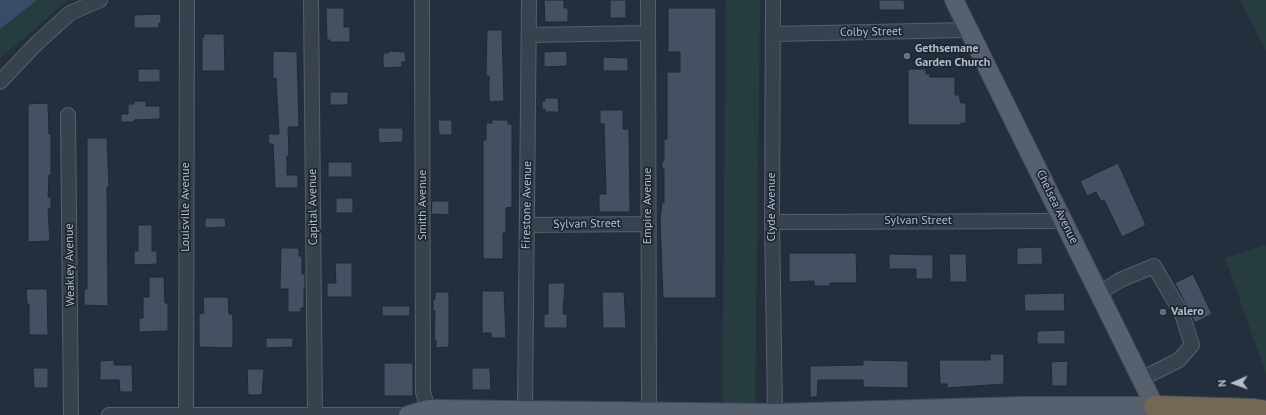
<!DOCTYPE html>
<html>
<head>
<meta charset="utf-8">
<style>
	body { margin:0 }
	#map { position:relative; width:1266px; height:415px; overflow:hidden; background:#242f3e; font-family:"PT Sans",sans-serif }
	canvas { display:block }
	.north { position:absolute; left:1214px; top:363px; width:40px; height:40px; -webkit-text-stroke:3px #1d2633; paint-order:stroke; rotate:268deg; font-size:11px; font-weight:700; line-height:16px; text-align:center; color:#b4bcc9 }
	.north::after { content:''; display:block; margin:auto; width:14px; height:18px; background:#b4bcc9; clip-path:polygon(50% 0,100% 100%,50% 72%,0 100%) }
</style>
</head>
<body>
<div id="map">
<canvas width="1266" height="415"></canvas>
<div class="north">N</div>
</div>
<script>
const context = document.querySelector('canvas').getContext('2d');
context.lineJoin = 'round';
function fillPath(path, color) { context.fillStyle = color; context.fill(path, 'evenodd'); }
const toPath = rows => new Path2D(rows.map(r => 'M' + r).join(''));
function stroke(path, color, width, dash) { context.strokeStyle = color; context.lineWidth = width; context.lineCap = dash ? 'butt' : 'round'; context.setLineDash(dash || []); context.stroke(path); }
function drawText(font, color, halo, rows, align = 'center') {
  context.font = font + ' "PT Sans",sans-serif'; context.lineWidth = 3.5; context.setLineDash([]); context.textBaseline = 'middle'; context.strokeStyle = halo; context.fillStyle = color; for (const [text, x, y, turn = 0] of rows) {
    context.save(); context.translate(x, y); context.rotate((+turn || 0) * Math.PI / 180); context.textAlign = isNaN(turn) ? turn : align; if (halo) context.strokeText(text, 0, 0); context.fillText(text, 0, 0); context.restore();
  }
}
fillPath(toPath([
	[0,0,68,0,0,59],
	[726,0,760,0,755,415,722,415],
	[1240,0,1266,0,1266,51],
	[1266,245,1266,374,1225,258]
]), '#263c3f');
fillPath(toPath([
	[0,0,37,0,0,29]
]), '#394c67');
const building = toPath([
	[544,0,564,0,564,8,568,8,568,22,545,22,544,0],
	[610,0,626,0,626,18,610,18,610,0],
	[879,0,904,0,905,10,879,10,879,0],
	[326,8,344,8,344,27,350,27,350,42,330,42,330,40,327,40,326,8],
	[668,8,716,8,716,298,663,298,660,220,662,202,664,203,664,169,662,169,662,161,664,161,664,139,667,139,667,72,680,72,680,52,668,52,668,8],
	[161,14,161,23,159,23,159,28,134,28,134,15,161,14],
	[487,30,502,30,504,101,489,102,489,76,486,76,487,30],
	[204,34,224,34,225,71,202,71,202,37,204,37,204,34],
	[273,51,297,52,299,127,288,127,289,156,287,156,287,175,298,175,298,188,275,188,273,144,269,144,268,134,279,134,276,78,273,79,273,51],
	[389,51,405,52,406,62,402,62,402,67,383,68,383,53,388,53,389,51],
	[563,51,567,52,567,66,544,67,544,52,563,51],
	[603,57,628,58,628,71,603,71,603,57],
	[138,69,160,69,160,82,138,82,138,69],
	[908,69,926,69,926,74,930,74,930,77,955,77,955,95,959,95,961,103,966,103,966,123,961,123,961,125,908,125,908,69],
	[330,92,348,92,348,105,330,105,330,92],
	[545,98,558,98,559,112,545,112,545,109,542,110,542,101,545,101,545,98],
	[134,101,146,101,146,106,160,106,160,119,134,120,134,122,121,122,121,114,128,114,128,104,134,104,134,101],
	[48,103,49,134,51,134,51,175,49,175,48,197,51,197,51,209,48,209,50,241,28,242,28,104,48,103],
	[600,110,623,110,623,129,629,129,630,212,599,212,599,194,606,194,604,124,600,124,600,110],
	[438,120,452,120,452,135,439,135,438,120],
	[492,120,508,120,508,124,512,124,512,207,506,208,506,233,503,233,503,259,483,259,483,140,486,140,486,123,492,123,492,120],
	[378,128,403,128,403,142,379,143,378,128],
	[87,138,107,138,109,187,107,187,108,306,84,305,84,289,87,289,87,138],
	[328,162,352,162,352,177,328,177,328,162],
	[1118,163,1146,225,1122,237,1104,200,1101,201,1096,192,1087,196,1080,181,1118,163],
	[336,198,353,198,353,213,336,213,336,198],
	[432,201,449,201,449,215,431,214,432,201],
	[205,218,225,218,226,227,205,228,205,218],
	[138,225,152,225,152,251,157,251,157,264,134,265,134,251,138,251,138,225],
	[1039,247,1042,248,1043,264,1017,265,1017,248,1039,247],
	[281,248,299,248,299,256,302,256,302,274,305,274,305,289,304,289,304,308,301,308,301,312,288,312,288,289,280,289,281,248],
	[789,253,856,253,857,283,830,283,830,286,814,286,814,281,789,282,789,253],
	[889,254,933,255,933,279,916,279,916,269,889,269,889,254],
	[949,254,966,254,967,282,950,282,949,254],
	[335,263,352,263,352,297,327,297,327,283,336,283,335,263],
	[1193,274,1212,314,1195,323,1175,283,1193,274],
	[149,277,164,277,165,303,168,303,168,331,139,332,139,318,143,318,143,297,149,297,149,277],
	[548,283,565,283,563,314,567,314,567,328,544,328,544,314,548,314,548,283],
	[26,289,47,289,48,335,29,335,29,304,27,304,26,289],
	[482,291,504,291,506,338,491,338,491,333,482,333,482,291],
	[435,292,449,292,449,347,436,348,436,340,434,340,435,311,433,311,433,299,435,299,435,292],
	[602,292,624,292,626,328,603,328,602,292],
	[1064,293,1065,311,1025,311,1024,294,1064,293],
	[203,297,228,297,229,314,232,314,233,318,233,346,231,348,199,347,199,314,204,313,203,297],
	[382,306,410,306,410,316,382,316,382,306],
	[1065,330,1065,344,1037,344,1037,331,1065,330],
	[266,338,293,338,293,347,266,348,266,338],
	[990,354,1004,354,1004,384,947,388,947,384,940,384,939,360,990,360,990,354],
	[114,360,114,365,132,365,133,392,120,392,119,380,100,380,100,361,114,360],
	[863,360,908,361,908,388,863,387,863,380,818,380,817,397,810,397,810,366,863,365,863,360],
	[1068,361,1067,386,1052,386,1051,362,1068,361],
	[384,363,413,363,413,396,384,396,384,363],
	[33,368,48,368,48,388,34,388,33,368],
	[472,368,490,368,491,390,472,390,472,368],
	[247,369,264,369,262,395,248,395,247,369]
]);
fillPath(building, '#455162');
stroke(building, '#1f2835', 1);
const minor = toPath([
	[311,0,315,415],
	[422,0,423,392,428,409],
	[648,0,649,411],
	[773,0,772,222,775,413],
	[773,34,968,30],
	[529,35,647,33],
	[0,82,36,44,70,13,100,0],
	[68,115,71,415],
	[772,222,1063,221],
	[527,225,648,224],
	[1099,293,1120,280,1154,266,1182,314,1192,345,1179,360,1141,379],
	[525,410,529,0],
	[186,414,187,0],
	[109,415,408,415]
]);
const major = toPath([
	[954,0,1159,415],
	[408,415,428,409,775,413,1024,406,1154,406]
]);
const highway = toPath([
	[1154,406,1254,409,1266,411]
]);
stroke(minor, '#565f6c', 16);
stroke(major, '#414a57', 20);
stroke(highway, '#434c59', 22);
stroke(minor, '#38414e', 14);
stroke(major, '#56606e', 18);
stroke(highway, '#746855', 20);
for (const [x, y, r, color] of [
	[907,56,4,"#6b7280"],
	[1163,312,4,"#5c6f8a"]
]) { const dot = new Path2D(); dot.arc(x, y, r, 0, 2 * Math.PI); context.fillStyle = color; context.fill(dot); stroke(dot, '#1d2633', 1.5); }
drawText('12px', '#b4bcc9', '#1d2633', [
	["Colby Street",871,32,-1],
	["Smith Avenue",423,205,-90],
	["Firestone Avenue",527,205,-89],
	["Empire Avenue",648,206,-90],
	["Louisville Avenue",186,207,-90],
	["Capital Avenue",313,207,-91],
	["Clyde Avenue",772,207,-90],
	["Chelsea Avenue",1057,207,64],
	["Sylvan Street",918,221],
	["Sylvan Street",587,224,-1],
	["Weakley Avenue",70,265,-91]
]);
drawText('bold 12px', '#b4bcc9', '#1d2633', [
	["Gethsemane",915,49],
	["Garden Church",915,63],
	["Valero",1171,312]
], 'left');
</script>
</body>
</html>
